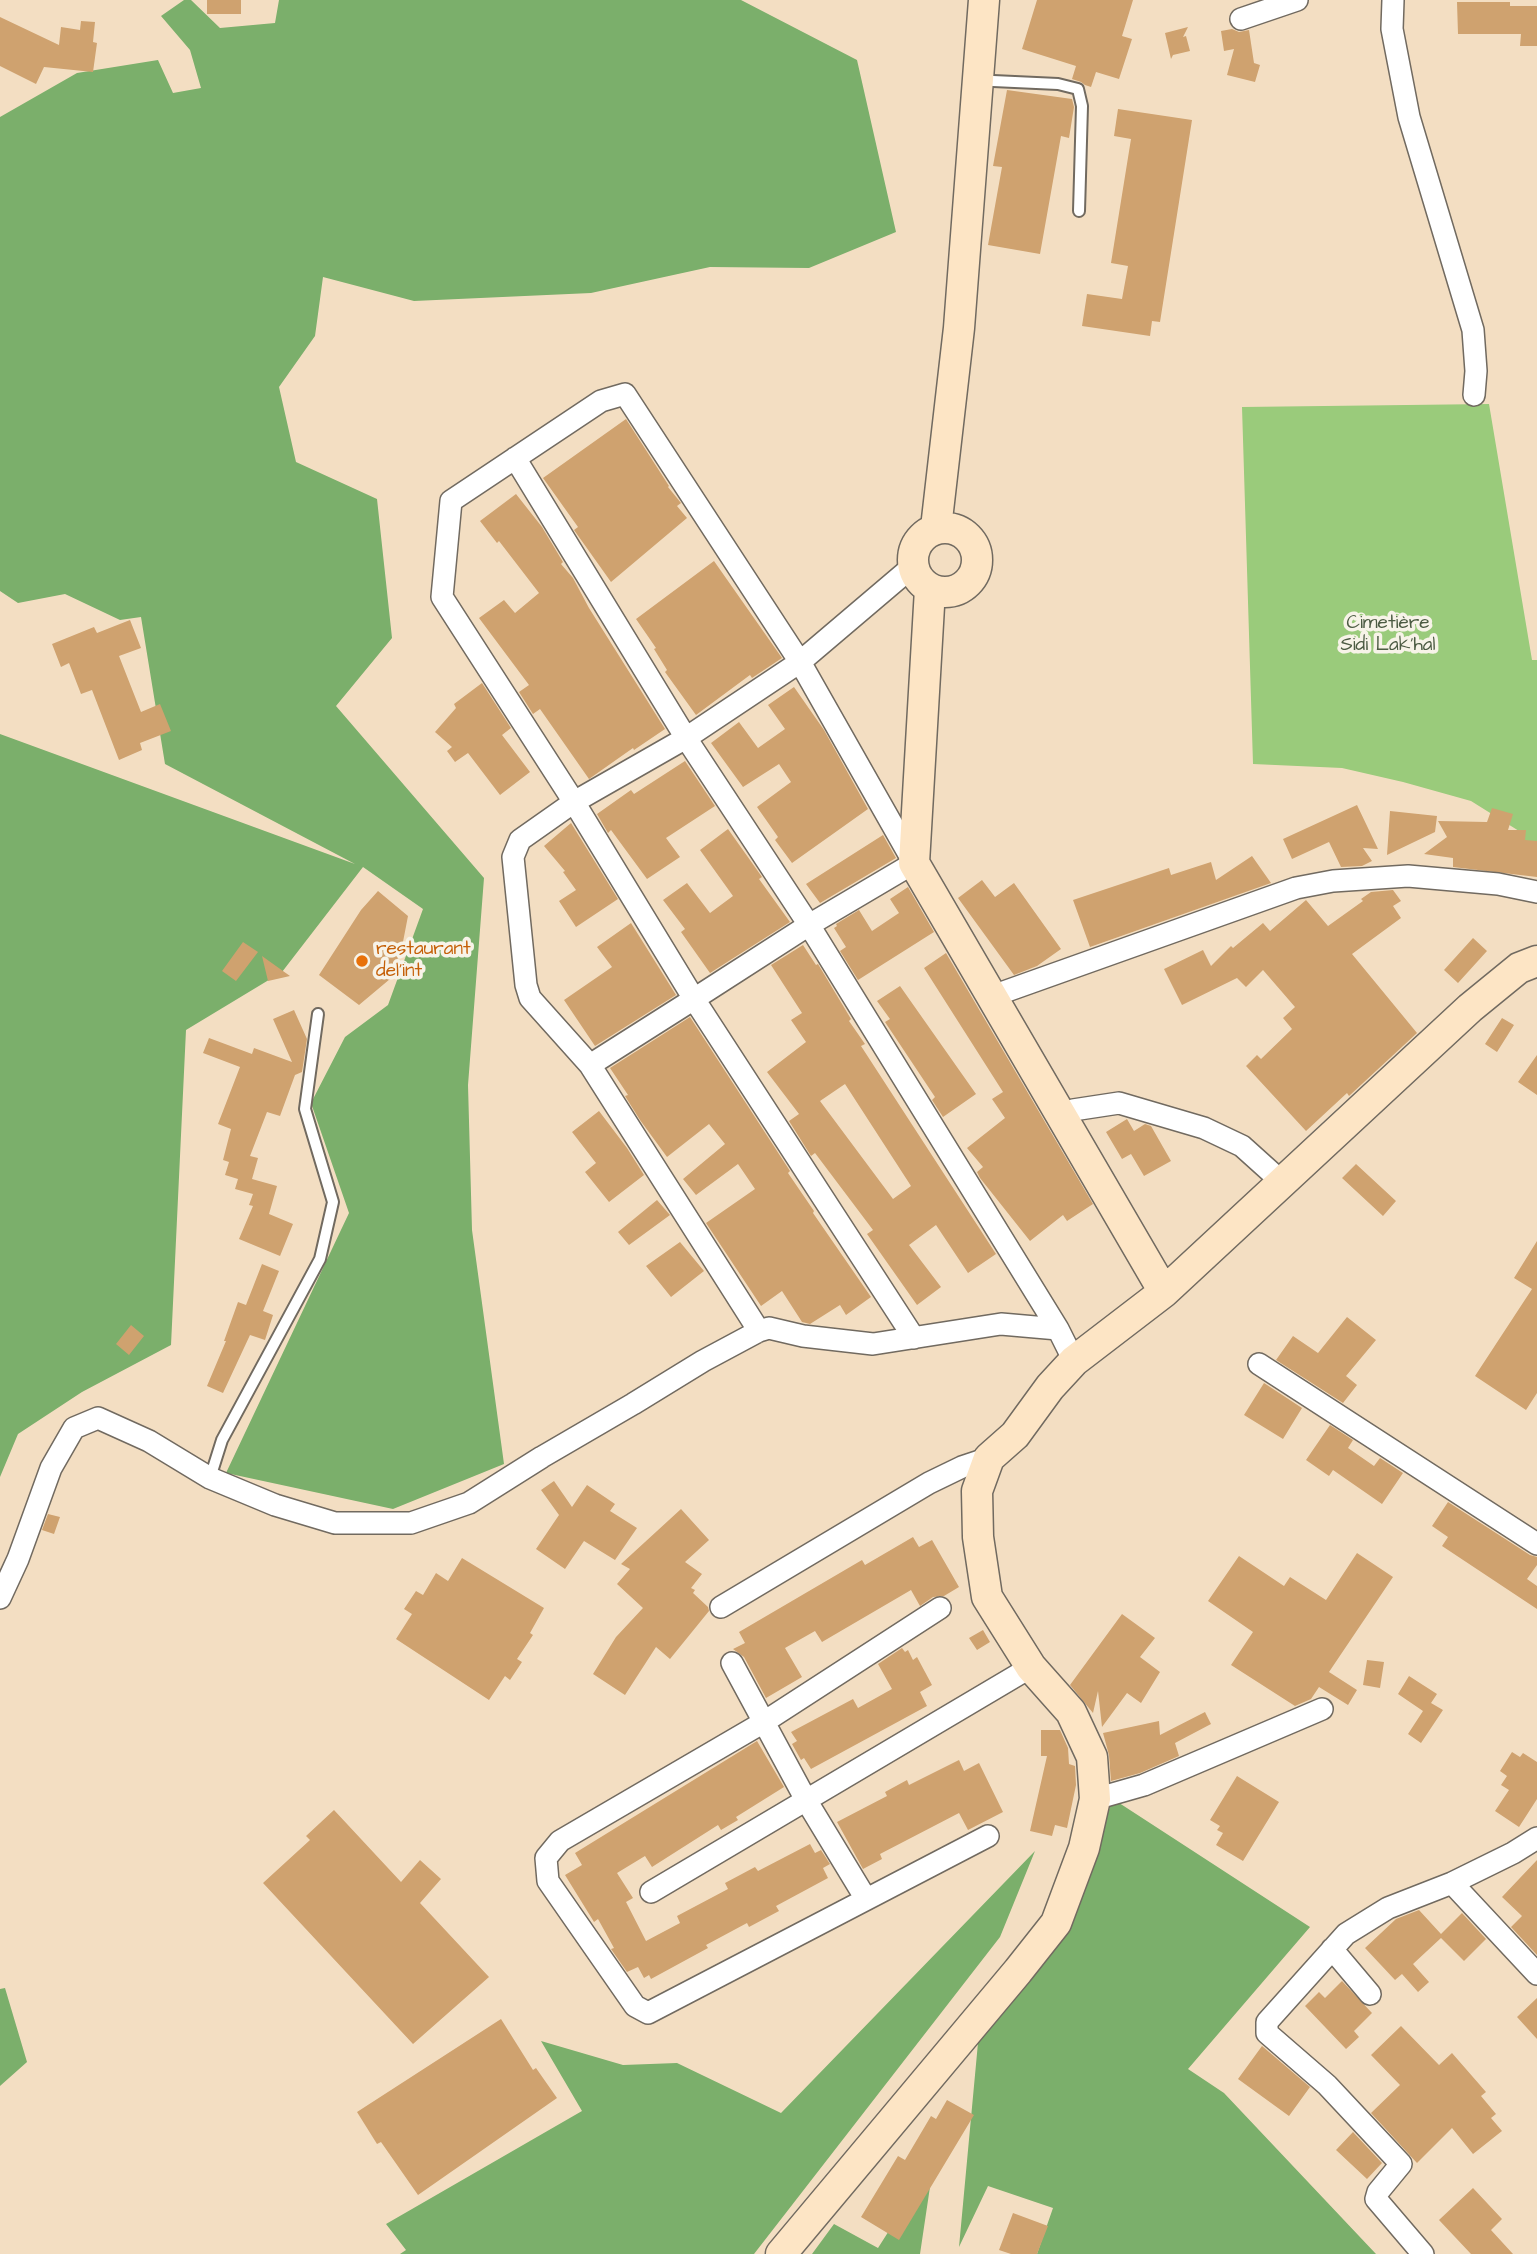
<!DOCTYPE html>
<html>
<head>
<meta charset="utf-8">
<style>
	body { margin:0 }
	canvas { display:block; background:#f3dec2 }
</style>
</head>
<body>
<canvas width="1537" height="2254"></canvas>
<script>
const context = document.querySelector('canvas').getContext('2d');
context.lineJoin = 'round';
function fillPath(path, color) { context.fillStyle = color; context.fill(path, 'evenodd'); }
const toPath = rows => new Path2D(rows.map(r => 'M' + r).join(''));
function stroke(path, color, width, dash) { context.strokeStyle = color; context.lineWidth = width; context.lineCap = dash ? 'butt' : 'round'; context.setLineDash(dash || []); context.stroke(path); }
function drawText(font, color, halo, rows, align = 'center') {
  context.font = font + ' "Architects Daughter",sans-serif'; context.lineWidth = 7; context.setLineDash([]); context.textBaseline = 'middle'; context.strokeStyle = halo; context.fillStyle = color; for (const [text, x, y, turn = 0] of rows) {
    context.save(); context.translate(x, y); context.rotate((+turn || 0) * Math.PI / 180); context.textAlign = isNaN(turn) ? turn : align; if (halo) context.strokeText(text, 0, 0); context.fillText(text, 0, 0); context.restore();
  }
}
fillPath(toPath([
	[1489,404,1532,660,1537,660,1537,863,1519,831,1471,801,1403,782,1342,768,1253,764,1242,407]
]), '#9acb7b');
fillPath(toPath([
	[184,0,191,0,220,28,275,23,279,0,741,0,857,60,896,232,809,268,710,267,591,293,414,301,323,277,315,336,279,387,296,462,377,499,392,638,336,706,484,878,468,1085,472,1230,504,1464,393,1509,226,1473,349,1213,311,1103,345,1037,388,1005,423,909,363,867,282,972,186,1030,171,1345,82,1392,18,1434,0,1477,0,734,355,864,165,764,141,617,120,620,65,594,18,603,0,591,0,117,77,73,158,60,173,93,201,88,190,50,161,16],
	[1113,1799,1310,1927,1188,2069,1224,2093,1376,2254,1037,2254,1053,2208,988,2186,959,2247,979,2032,1067,1921],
	[1035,1851,1000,1937,754,2254,400,2254,406,2250,386,2224,582,2111,541,2041,623,2065,677,2063,781,2113],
	[5,1988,27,2062,0,2086,0,1989],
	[934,2160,920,2254,812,2254,834,2224,878,2248]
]), '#7baf6b');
fillPath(toPath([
	[207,0,241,0,241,14,207,14],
	[1037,0,1133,0,1122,36,1132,39,1119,79,1096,72,1091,87,1085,85,1081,82,1072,79,1076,66,1022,49],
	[1457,2,1510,2,1510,6,1537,6,1537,46,1520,46,1521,34,1458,34],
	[0,17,59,45,61,27,80,30,81,21,95,22,93,42,97,43,93,72,44,67,36,84,0,66],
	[1188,27,1183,37,1186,36,1190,51,1173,55,1171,59,1165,33],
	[1232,29,1239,32,1249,30,1254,63,1260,65,1255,82,1227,75,1234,49,1224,51,1221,31],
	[1007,90,1072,99,1074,107,1069,138,1061,136,1040,254,988,245,1002,167,993,166],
	[1118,109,1192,120,1160,322,1152,321,1150,336,1082,326,1087,294,1122,299,1128,266,1111,263,1131,139,1114,136],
	[626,419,669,486,668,487,681,503,677,506,687,518,611,582,574,530,578,527,543,478],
	[516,494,542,527,563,562,561,564,573,578,589,608,665,729,634,750,633,748,589,779,540,709,533,714,519,692,529,685,479,618,504,600,515,613,539,593,499,541,497,543,480,521],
	[714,561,782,658,752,678,750,675,696,715,665,672,667,670,654,649,656,648,636,619],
	[130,620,141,648,119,656,141,712,160,704,171,731,140,743,142,750,119,760,92,690,81,694,69,663,61,667,52,644,94,627,97,633],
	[482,683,511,728,502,735,530,772,500,795,468,753,455,762,447,751,452,747,435,732,456,708,454,704],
	[794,687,824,730,868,809,792,863,775,840,778,837,757,807,791,782,779,764,743,787,711,743,739,722,758,748,785,729,768,705],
	[685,761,715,806,666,838,680,857,647,879,611,830,608,833,597,814,631,790,634,794],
	[1357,805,1378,849,1363,848,1372,861,1362,866,1341,867,1329,842,1292,859,1283,839],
	[1492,808,1513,814,1508,830,1526,830,1525,840,1537,841,1537,877,1453,867,1453,858,1424,854,1447,837,1438,821,1487,822],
	[1390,811,1437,816,1435,832,1387,855],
	[571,823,618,899,576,927,559,901,576,890,563,872,565,871,544,846],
	[728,829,762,877,759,879,790,922,710,973,681,932,685,929,663,900,687,883,710,913,733,896,700,850],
	[883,835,896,858,820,903,806,884],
	[1252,856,1271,883,1090,947,1073,900,1169,868,1171,875,1211,862,1216,880],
	[982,880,995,897,1014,883,1061,949,1037,966,1014,975,958,898],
	[908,887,934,932,858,980,840,951,846,947,834,928,837,926,836,924,859,910,872,931,899,913,890,899],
	[1393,890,1401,901,1393,906,1401,918,1352,954,1417,1033,1349,1096,1347,1093,1306,1131,1246,1066,1257,1055,1261,1059,1292,1029,1283,1018,1295,1007,1263,970,1246,987,1237,978,1182,1005,1164,969,1203,950,1211,966,1231,946,1233,948,1263,923,1270,931,1306,900,1328,926,1363,901,1361,899,1371,892],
	[378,891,408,916,402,947,390,979,359,1005,319,975,361,910],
	[631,923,676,995,595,1046,564,1000,612,967,597,947],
	[1473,938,1487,951,1458,983,1444,970],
	[243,942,258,952,236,981,222,971],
	[803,945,816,965,818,964,851,1019,849,1021,865,1044,861,1046,996,1254,968,1273,936,1225,909,1245,941,1287,917,1305,867,1234,873,1230,815,1153,811,1156,789,1121,799,1114,767,1072,806,1042,791,1020,802,1013,771,965],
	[845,1084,911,1186,893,1199,820,1101],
	[946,953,1093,1204,1067,1221,1063,1215,1030,1241,980,1178,977,1172,983,1167,967,1148,1005,1118,992,1099,1003,1092,924,968],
	[262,956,290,976,268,981],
	[900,986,976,1094,943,1117,932,1100,935,1097,885,1022,890,1019,877,1001],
	[294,1010,307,1039,302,1072,295,1075,280,1116,267,1112,250,1156,258,1158,252,1179,277,1186,269,1214,293,1224,280,1256,239,1239,253,1206,249,1205,253,1194,235,1189,238,1179,225,1175,229,1162,223,1160,231,1129,218,1124,240,1067,203,1053,209,1038,252,1054,254,1048,292,1062,273,1019],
	[690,1017,790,1171,788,1173,814,1211,813,1213,871,1297,846,1315,840,1305,810,1324,802,1322,782,1291,761,1306,706,1223,755,1189,738,1164,696,1195,683,1179,725,1144,709,1124,667,1157,640,1120,625,1096,628,1095,610,1068],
	[1502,1018,1514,1025,1497,1052,1485,1044],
	[1537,1055,1537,1095,1518,1082],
	[599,1111,627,1148,644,1175,609,1202,585,1172,596,1163,572,1132],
	[1127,1119,1134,1131,1145,1124,1151,1126,1171,1161,1144,1176,1131,1154,1122,1159,1106,1132],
	[1356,1164,1396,1201,1383,1216,1342,1178],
	[657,1200,670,1215,629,1245,618,1232],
	[1537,1241,1537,1393,1526,1410,1475,1376,1532,1289,1514,1278],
	[680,1242,704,1271,671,1297,646,1266],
	[262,1264,279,1271,263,1311,273,1315,265,1340,250,1335,223,1393,207,1386,226,1341,224,1341,238,1302,246,1305],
	[1347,1317,1376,1340,1346,1376,1357,1385,1343,1403,1276,1360,1293,1336,1318,1353],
	[131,1325,144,1336,129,1355,116,1344],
	[1264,1383,1302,1408,1283,1439,1244,1415],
	[1330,1425,1353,1440,1348,1448,1374,1466,1380,1458,1403,1473,1382,1504,1333,1470,1329,1476,1306,1460],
	[554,1481,572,1507,587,1485,615,1504,610,1511,637,1528,615,1560,584,1541,565,1569,536,1549,559,1515,541,1490],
	[1448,1502,1530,1555,1537,1557,1537,1565,1527,1579,1537,1586,1537,1609,1442,1546,1448,1537,1432,1526],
	[681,1509,709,1540,685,1562,702,1574,691,1588,695,1590,693,1593,708,1607,709,1611,670,1659,656,1647,625,1695,593,1674,616,1637,643,1608,617,1584,630,1569,621,1564],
	[48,1514,60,1517,54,1534,42,1530],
	[913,1537,919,1547,932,1540,959,1587,944,1596,933,1597,920,1606,911,1590,822,1642,815,1631,785,1648,802,1677,766,1698,744,1657,733,1649,745,1643,739,1632,862,1560,865,1565],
	[1357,1553,1393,1577,1329,1672,1357,1690,1348,1705,1319,1687,1311,1699,1295,1706,1231,1665,1253,1632,1208,1601,1239,1556,1284,1586,1290,1577,1326,1600],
	[462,1558,544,1608,530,1633,533,1635,517,1659,522,1662,510,1680,505,1676,489,1700,396,1639,412,1614,404,1609,416,1591,423,1595,436,1573,448,1581],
	[1122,1614,1155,1638,1140,1657,1160,1672,1141,1703,1127,1693,1102,1727,1098,1691,1093,1713,1070,1685],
	[983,1630,990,1642,977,1650,969,1638],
	[902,1648,905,1652,908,1650,913,1660,917,1657,932,1685,920,1692,927,1706,811,1769,804,1758,801,1760,792,1744,797,1741,791,1732,853,1699,858,1708,892,1689,878,1664],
	[1367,1660,1384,1662,1380,1688,1363,1685],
	[1409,1676,1437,1694,1431,1703,1443,1710,1421,1743,1408,1734,1423,1711,1398,1694],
	[1205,1712,1211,1724,1175,1743,1179,1756,1140,1773,1111,1781,1109,1755,1103,1733,1159,1721,1160,1735],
	[1041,1730,1060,1730,1068,1748,1069,1764,1075,1766,1076,1785,1067,1828,1055,1825,1052,1836,1030,1831,1047,1756,1041,1756],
	[757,1741,784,1787,736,1817,738,1820,721,1830,718,1825,652,1867,645,1856,617,1873,633,1898,626,1902,646,1941,680,1923,677,1916,728,1889,725,1883,755,1867,758,1871,810,1844,815,1853,821,1850,830,1864,823,1868,828,1878,776,1906,779,1911,749,1927,747,1923,706,1945,708,1948,651,1979,649,1975,644,1978,638,1967,627,1972,611,1949,614,1948,598,1919,594,1922,565,1875,582,1865,575,1853],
	[1512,1752,1520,1757,1523,1753,1537,1762,1537,1799,1519,1827,1495,1811,1509,1790,1501,1785,1507,1776,1500,1771],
	[959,1760,964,1771,979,1763,1003,1812,968,1830,959,1813,880,1854,882,1859,863,1869,837,1822,887,1796,885,1792,907,1780,909,1785],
	[1237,1776,1279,1802,1243,1861,1216,1845,1223,1833,1217,1830,1220,1826,1210,1820],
	[334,1810,401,1882,420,1860,441,1879,420,1903,489,1977,413,2044,263,1883,310,1840,306,1836],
	[1537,1860,1537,1955,1511,1927,1522,1916,1502,1897],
	[1419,1910,1441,1934,1462,1913,1486,1939,1464,1961,1441,1938,1413,1964,1429,1982,1418,1992,1402,1974,1395,1980,1365,1948,1396,1919],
	[1342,1981,1372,2013,1354,2031,1359,2037,1346,2049,1305,2006,1319,1992,1325,1998],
	[1537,1998,1537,2039,1517,2017],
	[501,2019,533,2070,536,2068,557,2098,418,2195,381,2142,377,2144,357,2112],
	[1401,2026,1439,2065,1452,2053,1486,2092,1481,2096,1496,2114,1491,2118,1502,2131,1473,2154,1452,2128,1417,2163,1371,2113,1400,2085,1371,2055],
	[1262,2046,1310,2087,1289,2116,1238,2079],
	[947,2100,974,2115,899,2240,861,2217,898,2156,905,2160,931,2116,936,2119],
	[1353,2132,1382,2163,1367,2179,1336,2150],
	[1473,2188,1502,2219,1491,2230,1513,2254,1471,2254,1439,2220],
	[1013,2213,1048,2226,1037,2254,1011,2254,999,2250]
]), '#cfa26f');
const lane = toPath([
	[993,81,1058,84,1078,89,1082,106,1079,211],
	[210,1478,222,1440,320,1259,333,1202,305,1109,318,1014]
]);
const street = toPath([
	[1393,0,1392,29,1409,117,1473,330,1476,371,1474,395],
	[1241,19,1297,0],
	[515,458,686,738,809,925,1058,1329],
	[1001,993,1296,888,1333,881,1408,876,1498,884,1537,892],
	[590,1065,694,999,809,925,914,863,800,662,625,394,601,401,451,501,442,597,574,802,694,999,914,1338],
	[1073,1110,1119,1103,1204,1128,1242,1146,1282,1182],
	[759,1331,590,1065,530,998,526,985,513,857,520,840,574,802,686,738,800,662,913,566],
	[1259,1364,1537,1544],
	[0,1598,18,1559,51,1468,74,1428,98,1418,149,1441,210,1478,275,1505,335,1523,411,1523,469,1503,542,1457,633,1404,703,1361,759,1331,769,1328,803,1336,873,1344,1001,1324,1058,1329,1074,1361],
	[721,1607,929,1483,962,1467,989,1458],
	[940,1608,764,1722,560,1841,546,1858,548,1881,635,2006,648,2013,988,1836],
	[732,1663,806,1800,866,1899],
	[1095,1799,1144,1785,1322,1709],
	[1452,1883,1537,1974],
	[651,1892,1031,1667],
	[1332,1949,1370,1994],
	[1423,2254,1376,2199,1378,2192,1401,2164,1327,2085,1267,2033,1267,2022,1346,1934,1388,1908,1452,1883,1513,1853,1537,1838]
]);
const secondary = toPath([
	[936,528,959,328,984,0],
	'913 560a32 32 0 1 1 64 0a32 32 0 1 1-64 0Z',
	[930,589,914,863,1164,1292],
	[781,2254,1018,1971,1056,1923,1084,1848,1095,1799,1092,1757,1071,1712,1031,1667,987,1597,978,1537,977,1491,989,1458,1015,1435,1050,1387,1074,1361,1164,1292,1470,1008,1519,968,1537,961]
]);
stroke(lane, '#716a60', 14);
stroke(street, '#716a60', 24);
stroke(secondary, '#716a60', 33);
stroke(lane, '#fff', 10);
stroke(street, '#fff', 21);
stroke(secondary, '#fde5c5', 30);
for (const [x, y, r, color] of [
	[362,961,7,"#e8710a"]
]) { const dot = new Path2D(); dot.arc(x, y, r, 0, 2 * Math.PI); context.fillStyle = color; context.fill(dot); stroke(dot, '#f7f3e8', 2.5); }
drawText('19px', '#4c5b43', '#f7f3e8', [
	["Cimetière",1388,624],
	["Sidi Lak'hal",1388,646]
]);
drawText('19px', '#c56008', '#f7f3e8', [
	["restaurant",376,950],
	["del'int",376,972]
], 'left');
</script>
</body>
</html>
